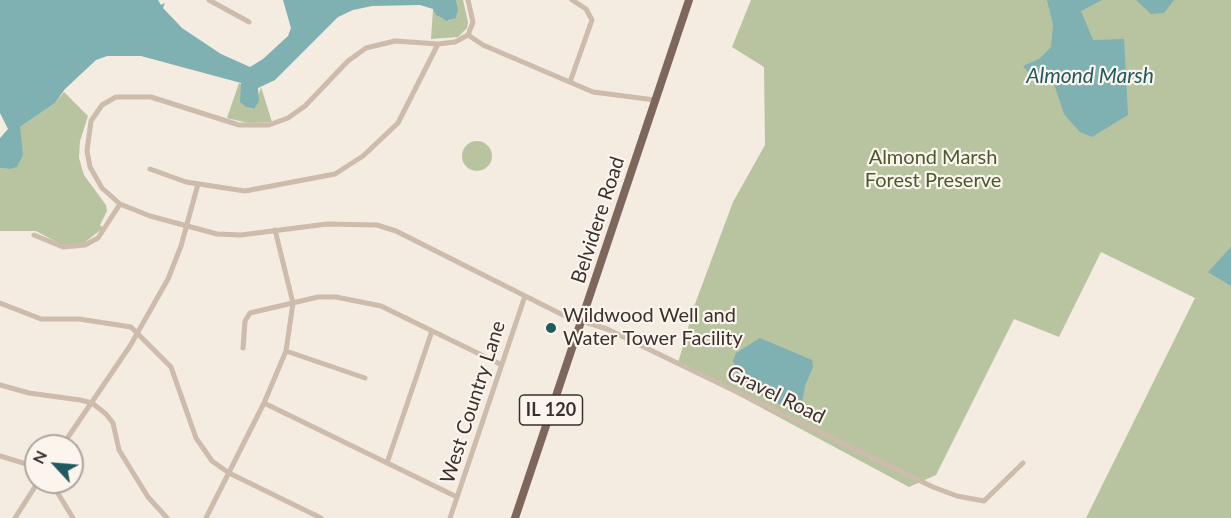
<!DOCTYPE html>
<html>
<head>
<meta charset="utf-8">
<style>
	body { margin:0 }
	#map { position:relative; width:1231px; height:518px; overflow:hidden; background:#f4ebe1; font-family:Lato,sans-serif }
	canvas { display:block }
	.north { position:absolute; left:24px; top:434px; width:60px; height:60px; box-sizing:border-box; background:#fbf5ee; border:2px solid #aea6a0; border-radius:50%; rotate:296deg; font-size:16px; font-weight:700; line-height:24px; text-align:center; color:#3b302b }
	.north::after { content:''; display:block; margin:auto; width:21px; height:27px; background:#1f5a5e; clip-path:polygon(50% 0,100% 100%,50% 72%,0 100%) }
</style>
</head>
<body>
<div id="map">
<canvas width="1231" height="518"></canvas>
<div class="north">N</div>
</div>
<script>
const context = document.querySelector('canvas').getContext('2d');
context.lineJoin = 'round';
function fillPath(path, color) { context.fillStyle = color; context.fill(path, 'evenodd'); }
const toPath = rows => new Path2D(rows.map(r => 'M' + r).join(''));
function stroke(path, color, width, dash) { context.strokeStyle = color; context.lineWidth = width; context.lineCap = dash ? 'butt' : 'round'; context.setLineDash(dash || []); context.stroke(path); }
function drawText(font, color, halo, rows, align = 'center') {
  context.font = font + ' Lato,sans-serif'; context.lineWidth = 4.5; context.setLineDash([]); context.textBaseline = 'middle'; context.strokeStyle = halo; context.fillStyle = color; for (const [text, x, y, turn = 0] of rows) {
    context.save(); context.translate(x, y); context.rotate((+turn || 0) * Math.PI / 180); context.textAlign = isNaN(turn) ? turn : align; if (halo) context.strokeText(text, 0, 0); context.fillText(text, 0, 0); context.restore();
  }
}
fillPath(toPath([
	[456,0,463,0,468,22,467,28,458,37,431,39,433,9,439,17,449,21,457,16],
	[751,0,1231,0,1231,518,1086,518,1195,298,1101,252,1059,337,1014,319,936,475,909,487,678,363,695,304,733,202,765,145,764,67,732,47],
	[239,83,242,85,248,108,254,109,261,87,272,122,248,123,227,118],
	[64,92,88,116,80,141,79,158,84,175,106,205,107,211,100,225,103,228,84,243,62,245,36,231,0,231,0,168,9,169,20,127,55,103],
	'462 156a15 15 0 1 1 30 0a15 15 0 1 1-30 0Z'
]), '#b8c4a0');
fillPath(toPath([
	[0,0,158,0,161,5,165,3,163,8,182,28,221,54,250,67,263,59,288,36,291,28,283,0,456,0,458,10,456,18,447,21,436,15,433,9,420,5,372,6,353,10,338,17,275,80,258,88,259,101,254,109,246,107,240,102,241,83,141,56,107,56,96,60,65,89,55,103,20,127,23,155,17,167,9,169,0,168,0,138,8,129,0,113],
	[1047,0,1102,0,1081,11,1093,40,1124,39,1128,115,1092,137,1080,132,1064,114,1054,84,1032,77,1023,66,1039,59,1051,47,1053,25],
	[1136,0,1174,0,1164,13,1151,14],
	[1231,247,1231,286,1208,272],
	[760,338,812,360,813,367,805,386,800,414,731,381,737,371,733,361,736,353]
]), '#7fb0b2');
stroke(toPath([
	[209,0,249,22],
	[468,0,473,22,468,35],
	[468,35,455,42,438,44,395,41,366,48,348,61,305,106,288,118,269,125,239,125,151,97,116,97,102,105,91,121,87,151,90,167,102,188,120,204,150,216,217,234,241,235,327,224,377,225,396,231,563,315,607,329,933,487,957,496,984,501,1023,463],
	[468,35,483,45,593,92,655,100],
	[570,82,592,20,586,9,572,0],
	[150,169,186,182,245,191,335,174,363,156,398,123,438,44],
	[34,235,63,247,85,245,98,238,120,204],
	[0,303,41,319,79,319,131,327,171,367,196,438,212,461,229,473,321,518],
	[243,348,245,321,250,313,318,297,336,297,381,306,500,364],
	[286,351,365,378],
	[0,385,29,393,80,400,92,403,106,414,113,423,119,450,148,497,167,518],
	[264,403,457,497],
	[62,446,130,346,168,279,181,246,198,184],
	[0,456,36,467],
	[387,463,432,331],
	[51,482,73,518],
	[15,518,38,482],
	[206,518,264,403,286,351,293,303,275,230],
	[450,518,525,296]
]), '#cdbbac', 5);
stroke(toPath([
	[515,518,689,0]
]), '#7d675c', 8);
for (const [x, y, r, color] of [
	[551,328,6,"#1f5a5e"]
]) { const dot = new Path2D(); dot.arc(x, y, r, 0, 2 * Math.PI); context.fillStyle = color; context.fill(dot); stroke(dot, '#fbf5ee', 2); }
for (const [x, y, w] of [
	[551,410,63]
]) { const box = new Path2D(); box.roundRect(x - w / 2, y - 15, w, 30, 4.5); context.fillStyle = '#fbf5ee'; context.fill(box); stroke(box, '#3b302b', 1.5); }
drawText('bold 18px', '#3b302b', null, [
	["IL 120",551,410]
]);
drawText('20px', '#4a5a2e', '#fbf5ee', [
	["Almond Marsh",933,158],
	["Forest Preserve",933,181]
]);
drawText('20px', '#3b302b', '#fbf5ee', [
	["Belvidere Road",598,220,-72],
	["Gravel Road",776,395,26],
	["West Country Lane",473,402,-72]
]);
drawText('20px', '#3b302b', '#fbf5ee', [
	["Wildwood Well and",563,316],
	["Water Tower Facility",563,339]
], 'left');
drawText('italic 21px', '#1f5a5e', '#fbf5ee', [
	["Almond Marsh",1090,76]
]);
</script>
</body>
</html>
